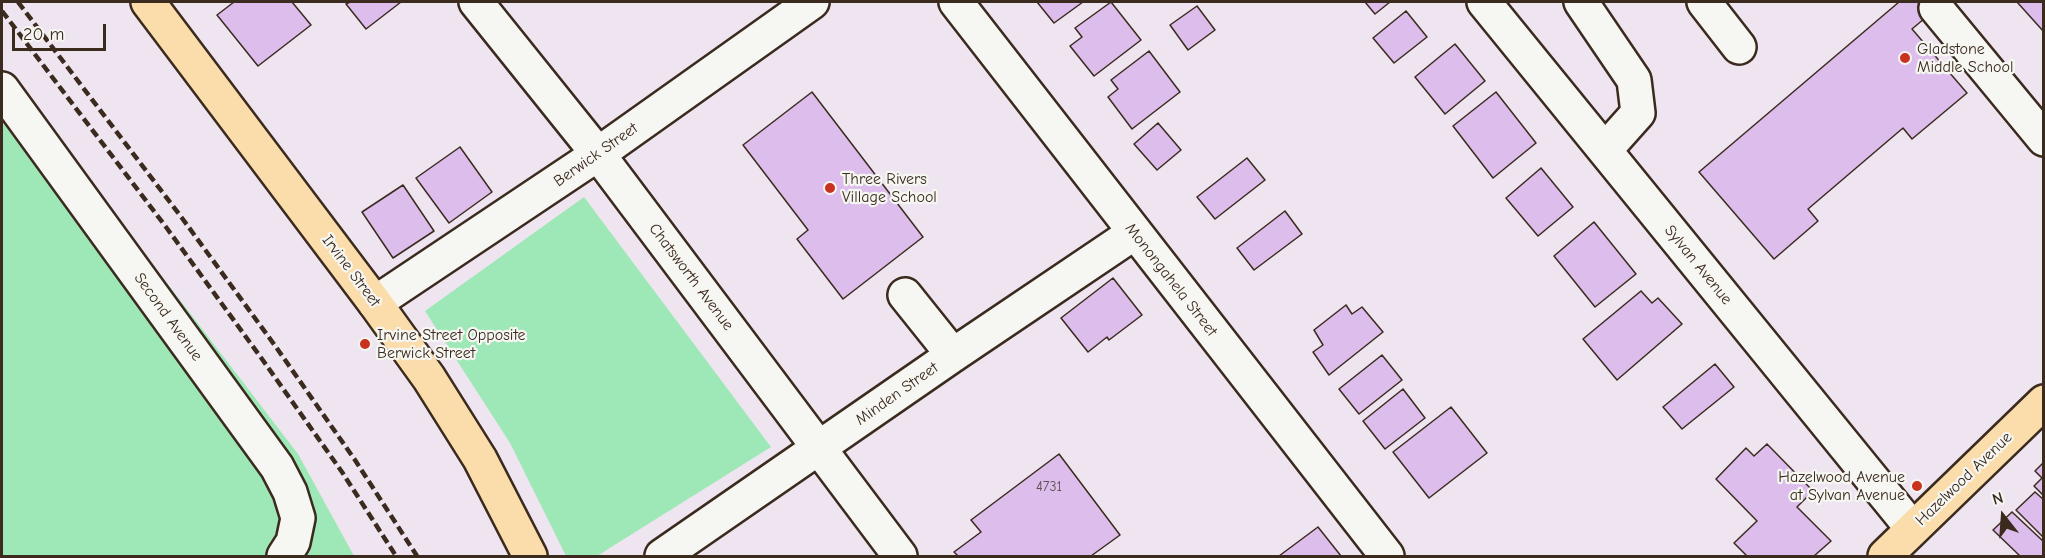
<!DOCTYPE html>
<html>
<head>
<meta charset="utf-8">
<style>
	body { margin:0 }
	#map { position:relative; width:2045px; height:558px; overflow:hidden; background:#eee5f0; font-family:"Comic Neue",sans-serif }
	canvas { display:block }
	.frame { position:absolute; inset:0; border:3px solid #3b2a1e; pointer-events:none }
	.north { position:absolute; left:1973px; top:486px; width:60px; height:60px; -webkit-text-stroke:4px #f6f6f2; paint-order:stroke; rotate:343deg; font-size:16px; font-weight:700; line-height:24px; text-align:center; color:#3b2a1e }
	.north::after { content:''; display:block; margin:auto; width:21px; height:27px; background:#3b2a1e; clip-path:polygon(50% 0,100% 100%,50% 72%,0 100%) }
	.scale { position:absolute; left:12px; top:24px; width:94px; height:27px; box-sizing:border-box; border:3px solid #3b2a1e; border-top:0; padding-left:8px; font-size:18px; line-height:21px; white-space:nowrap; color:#3b2a1e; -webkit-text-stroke:4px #f6f6f2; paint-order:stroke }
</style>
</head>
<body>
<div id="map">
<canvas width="2045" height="558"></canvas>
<div class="frame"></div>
<div class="north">N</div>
<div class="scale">20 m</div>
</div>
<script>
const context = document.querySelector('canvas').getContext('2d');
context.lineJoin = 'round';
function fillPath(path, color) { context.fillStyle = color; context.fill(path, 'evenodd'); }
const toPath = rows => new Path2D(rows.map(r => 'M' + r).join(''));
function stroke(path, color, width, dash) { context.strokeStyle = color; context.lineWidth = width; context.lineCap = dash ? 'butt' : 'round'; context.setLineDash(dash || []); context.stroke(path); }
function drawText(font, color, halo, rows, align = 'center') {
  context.font = font + ' "Comic Neue",sans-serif'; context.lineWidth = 4.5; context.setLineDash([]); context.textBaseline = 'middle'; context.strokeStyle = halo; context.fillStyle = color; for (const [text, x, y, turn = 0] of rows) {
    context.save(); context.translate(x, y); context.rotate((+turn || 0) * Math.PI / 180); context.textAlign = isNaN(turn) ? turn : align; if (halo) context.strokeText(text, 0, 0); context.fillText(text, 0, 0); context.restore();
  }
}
fillPath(toPath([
	[2,68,298,454,354,556,2,556],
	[584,197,771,447,597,556,566,556,510,443,425,311]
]), '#9ee8b7');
const building = toPath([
	[234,2,292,2,311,25,258,66,217,15,234,2],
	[350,2,401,2,366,29,346,4,350,2],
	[1037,2,1083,2,1054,23,1037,2],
	[1111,2,1141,40,1094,76,1070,46,1082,37,1075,28,1111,2],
	[1365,2,1390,2,1375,14,1365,2],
	[1899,2,1944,2,1912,29,1967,93,1912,139,1903,128,1808,209,1818,221,1774,259,1699,172,1899,2],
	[2017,2,2044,2,2044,32,2017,2],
	[1197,6,1215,30,1188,50,1170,25,1197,6],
	[1406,11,1427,37,1394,63,1373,38,1406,11],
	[1455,44,1485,81,1445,114,1415,77,1455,44],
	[1149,51,1180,92,1132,129,1108,97,1118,89,1111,80,1149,51],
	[812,92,923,237,843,299,797,239,808,230,743,145,812,92],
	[1496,92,1536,143,1493,178,1453,126,1496,92],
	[1158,123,1181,150,1157,170,1134,144,1158,123],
	[460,147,492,192,449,223,416,178,460,147],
	[1247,158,1265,180,1215,219,1197,197,1247,158],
	[1541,168,1573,207,1538,236,1506,198,1541,168],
	[403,185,434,231,393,258,362,212,403,185],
	[1285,211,1302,234,1254,270,1237,248,1285,211],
	[1594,222,1636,274,1595,307,1554,256,1594,222],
	[1113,278,1142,315,1109,340,1107,337,1088,352,1061,318,1113,278],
	[1641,291,1652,303,1658,298,1682,324,1617,380,1583,339,1641,291],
	[1346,305,1352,314,1362,307,1383,332,1329,375,1313,352,1323,345,1314,330,1346,305],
	[1382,355,1402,380,1359,414,1339,389,1382,355],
	[1715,364,1734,387,1682,429,1663,407,1715,364],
	[1403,389,1425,418,1385,449,1363,421,1403,389],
	[1451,407,1487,453,1429,498,1393,452,1451,407],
	[1767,444,1813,491,1797,507,1831,541,1814,556,1747,556,1734,543,1757,521,1716,479,1746,448,1754,456,1767,444],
	[1059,454,1120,535,1091,556,958,556,954,552,981,532,971,520,1059,454],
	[2044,462,2044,496,2034,486,2042,478,2035,471,2044,462],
	[2035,492,2044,500,2044,538,2016,510,2035,492],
	[2012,512,2044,542,2044,556,2020,556,1993,530,2012,512],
	[1318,527,1341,556,1279,556,1318,527]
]);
fillPath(building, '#dcbdeb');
stroke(building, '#3b2a1e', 1.5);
const minor = toPath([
	[476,2,598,154,900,556],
	[956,2,1387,556],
	[1484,2,1912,528],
	[1581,2,1634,80,1638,113,1605,150],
	[1704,2,1739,47],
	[1936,8,2044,139],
	[2,89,277,467,290,492,298,518,293,542,284,556],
	[905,295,953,355],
	[375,303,598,154,812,2],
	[662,556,953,355,1134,233]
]);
const major = toPath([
	[148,2,375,303,429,378,480,459,530,556],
	[1885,556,2044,402]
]);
stroke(minor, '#3b2a1e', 38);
stroke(major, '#3b2a1e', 38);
stroke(minor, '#f6f6f2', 33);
stroke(major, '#fbddab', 33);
stroke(toPath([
	[18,2,182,218,276,347,355,460,417,556],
	[2,11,166,227,262,359,342,472,396,556]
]), '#3b2a1e', 4.5, [9, 4.5]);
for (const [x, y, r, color] of [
	[1905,58,6,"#c8321e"],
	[830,188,6,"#c8321e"],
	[365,344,6,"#c8321e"],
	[1917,486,6,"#c8321e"]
]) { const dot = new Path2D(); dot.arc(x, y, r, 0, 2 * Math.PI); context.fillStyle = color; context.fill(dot); stroke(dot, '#f6f6f2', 2); }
drawText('14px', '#634f51', null, [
	["4731",1049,487]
]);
drawText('16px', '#3b2a1e', '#f6f6f2', [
	["Gladstone",1917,49],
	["Middle School",1917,67],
	["Three Rivers",842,179],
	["Village School",842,197],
	["Irvine Street Opposite",377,335],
	["Berwick Street",377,353],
	["Hazelwood Avenue",1905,477,"right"],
	["at Sylvan Avenue",1905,495,"right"]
], 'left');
drawText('16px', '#3b2a1e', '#f6f6f2', [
	["Berwick Street",596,155,-35],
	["Sylvan Avenue",1698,265,51],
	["Irvine Street",351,271,53],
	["Chatsworth Avenue",691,277,53],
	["Monongahela Street",1171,280,52],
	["Second Avenue",168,317,54],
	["Minden Street",897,394,-35],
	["Hazelwood Avenue",1964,479,-44]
]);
</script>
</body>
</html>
